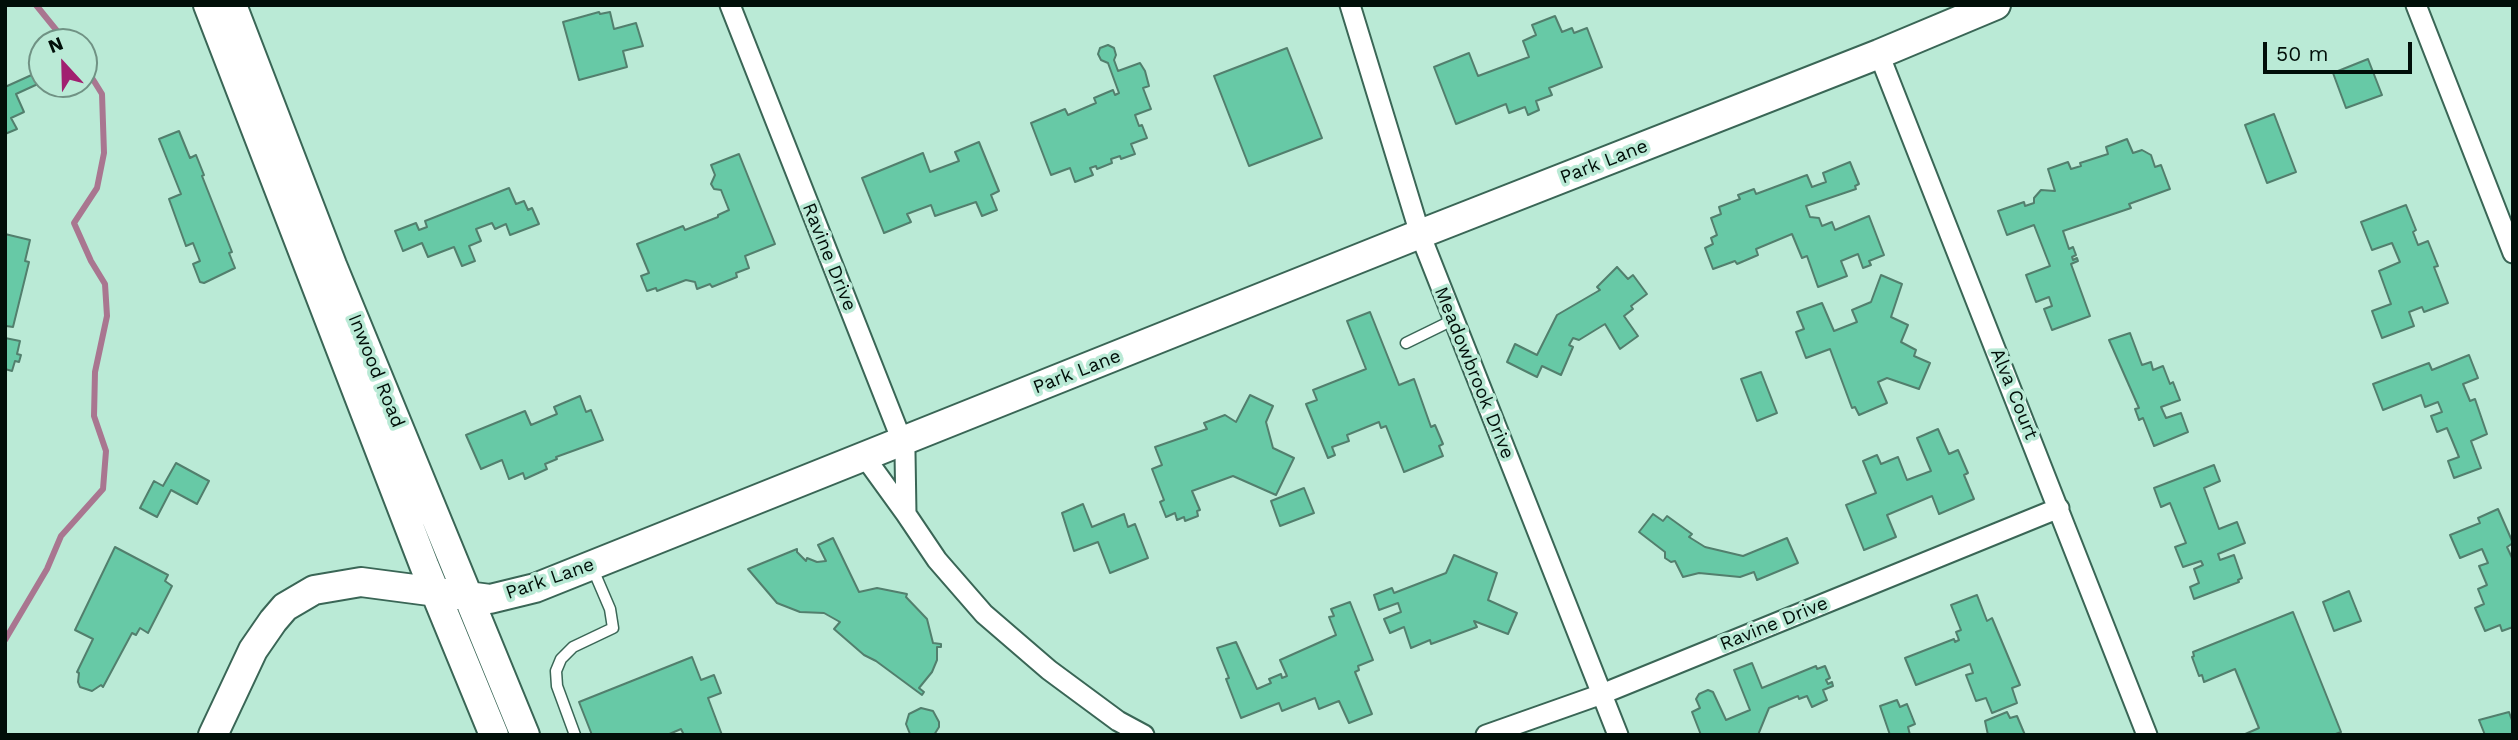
<!DOCTYPE html>
<html>
<head>
<meta charset="utf-8">
<style>
	body { margin:0 }
	#map { position:relative; width:2518px; height:740px; overflow:hidden; background:#baead6; font-family:"Work Sans",sans-serif }
	canvas { display:block }
	.frame { position:absolute; inset:0; border:7px solid #010f09; pointer-events:none }
	.north { position:absolute; left:28px; top:28px; width:70px; height:70px; box-sizing:border-box; background:#baead6; border:2px solid #709284; border-radius:50%; rotate:338deg; font-size:19px; font-weight:700; line-height:28px; text-align:center; color:#010f09 }
	.north::after { content:''; display:block; margin:auto; width:24px; height:32px; background:#a11f70; clip-path:polygon(50% 0,100% 100%,50% 72%,0 100%) }
	.scale { position:absolute; left:2263px; top:42px; width:149px; height:32px; box-sizing:border-box; border:4px solid #010f09; border-top:0; padding-left:9px; font-size:21px; line-height:24px; white-space:nowrap; color:#010f09; -webkit-text-stroke:5px #baead6; paint-order:stroke }
</style>
</head>
<body>
<div id="map">
<canvas width="2518" height="740"></canvas>
<div class="frame"></div>
<div class="north">N</div>
<div class="scale">50 m</div>
</div>
<script>
const context = document.querySelector('canvas').getContext('2d');
context.lineJoin = 'round';
const toPath = rows => new Path2D(rows.map(r => 'M' + r).join(''));
function stroke(path, color, width, dash) { context.strokeStyle = color; context.lineWidth = width; context.lineCap = dash ? 'butt' : 'round'; context.setLineDash(dash || []); context.stroke(path); }
function fillPath(path, color) { context.fillStyle = color; context.fill(path, 'evenodd'); }
function drawText(font, color, halo, rows, align = 'center') {
  context.font = font + ' "Work Sans",sans-serif'; context.lineWidth = 7; context.setLineDash([]); context.textBaseline = 'middle'; context.strokeStyle = halo; context.fillStyle = color; for (const [text, x, y, turn = 0] of rows) {
    context.save(); context.translate(x, y); context.rotate((+turn || 0) * Math.PI / 180); context.textAlign = isNaN(turn) ? turn : align; if (halo) context.strokeText(text, 0, 0); context.fillText(text, 0, 0); context.restore();
  }
}
stroke(toPath([
	[36,5,66,42],
	[5,640,47,569,61,536,103,489,106,451,94,416,95,372,107,316,105,284,91,261,74,223,97,188,104,153,102,94,84,65]
]), '#a97690', 6);
const building = toPath([
	[599,12,600,14,610,12,614,29,636,23,643,46,623,51,627,67,579,80,563,22,599,12],
	[1555,16,1562,32,1572,28,1574,33,1587,28,1602,67,1549,88,1552,95,1536,101,1539,110,1528,115,1525,107,1509,113,1506,104,1456,124,1434,67,1469,53,1478,76,1529,57,1523,41,1536,35,1532,25,1555,16],
	[1108,45,1114,48,1116,55,1114,60,1118,71,1140,63,1145,71,1149,86,1143,88,1151,109,1135,115,1139,126,1142,125,1147,138,1131,144,1135,154,1121,159,1120,156,1111,159,1112,163,1097,169,1096,166,1090,168,1093,175,1075,182,1070,168,1051,175,1031,123,1065,109,1068,115,1096,103,1094,98,1113,90,1115,95,1119,93,1108,63,1101,60,1098,54,1100,48,1108,45],
	[1287,48,1322,138,1249,166,1214,76,1287,48],
	[2368,59,2382,95,2346,108,2333,73,2368,59],
	[36,73,40,83,16,94,24,112,11,118,17,129,5,134,5,87,36,73],
	[2274,114,2296,172,2267,183,2245,125,2274,114],
	[179,131,190,158,196,155,204,175,202,176,232,252,229,253,235,268,204,283,200,282,193,264,200,261,193,243,186,246,169,199,181,194,159,139,179,131],
	[2127,139,2133,153,2142,150,2151,155,2155,167,2161,165,2170,189,2129,204,2131,208,2063,231,2069,249,2073,247,2076,255,2072,257,2073,260,2077,258,2078,261,2071,264,2090,316,2052,330,2044,309,2052,306,2049,297,2036,302,2026,275,2050,266,2034,225,2007,235,1998,211,2024,202,2025,206,2034,203,2034,198,2041,190,2055,191,2048,169,2068,162,2071,169,2081,166,2080,163,2108,154,2106,147,2127,139],
	[979,142,999,191,991,195,997,210,982,216,976,202,935,216,931,205,907,214,911,222,884,233,862,178,923,153,930,172,959,161,955,152,979,142],
	[739,154,775,244,745,256,749,268,736,273,737,277,712,287,710,284,697,289,695,282,686,280,657,291,656,288,647,291,641,276,649,273,637,244,683,226,685,230,718,217,718,215,729,210,721,190,714,189,711,184,715,175,711,165,739,154],
	[1850,162,1859,184,1855,186,1856,189,1806,206,1810,217,1819,218,1822,226,1832,222,1835,230,1869,216,1884,255,1869,261,1871,265,1863,268,1858,254,1841,261,1847,276,1818,287,1807,256,1802,258,1792,234,1756,249,1758,255,1737,264,1735,261,1713,269,1705,248,1713,244,1711,238,1717,235,1711,218,1721,214,1719,207,1740,199,1738,195,1754,189,1756,194,1807,175,1812,187,1826,182,1823,173,1850,162],
	[509,188,516,204,524,201,528,210,532,208,539,224,510,235,506,224,495,229,492,223,476,229,481,241,469,246,475,261,462,266,454,247,428,257,422,243,403,251,395,231,416,223,419,230,427,227,425,221,509,188],
	[2406,205,2416,230,2413,232,2418,245,2428,241,2438,266,2434,267,2448,303,2424,312,2422,307,2409,312,2414,326,2382,338,2372,311,2391,304,2379,271,2400,262,2392,243,2372,250,2361,222,2406,205],
	[5,234,30,240,25,261,29,262,13,327,6,326,5,328,5,234],
	[1617,267,1628,279,1633,275,1647,294,1631,306,1633,309,1624,316,1638,336,1620,349,1605,324,1579,340,1573,338,1569,345,1573,347,1561,375,1542,366,1537,377,1507,362,1515,344,1537,355,1557,315,1600,290,1597,287,1617,267],
	[1881,275,1902,284,1891,317,1908,325,1901,342,1916,350,1914,356,1930,363,1919,389,1887,378,1878,382,1887,403,1859,415,1855,407,1852,408,1830,349,1806,358,1796,332,1804,329,1797,312,1822,303,1834,331,1857,322,1852,310,1871,302,1881,275],
	[1370,312,1399,385,1414,379,1431,427,1435,425,1443,444,1439,446,1443,456,1404,472,1386,426,1381,428,1379,422,1347,435,1349,441,1332,447,1335,455,1328,458,1306,404,1317,400,1313,390,1366,369,1347,321,1370,312],
	[2130,333,2142,365,2151,362,2153,370,2163,366,2170,384,2173,382,2180,400,2161,407,2166,418,2181,413,2188,432,2154,446,2143,418,2139,420,2135,409,2139,408,2109,340,2130,333],
	[5,338,20,341,17,354,21,355,19,362,15,361,12,371,5,369,5,338],
	[2469,355,2478,378,2463,384,2470,401,2475,399,2487,434,2471,441,2481,468,2454,478,2448,461,2459,457,2447,428,2437,432,2431,416,2442,412,2438,402,2425,407,2421,395,2383,410,2373,384,2429,363,2432,370,2469,355],
	[1761,372,1777,413,1757,421,1741,379,1761,372],
	[1250,395,1273,406,1266,422,1273,448,1294,458,1276,495,1233,476,1192,491,1200,510,1197,511,1198,516,1185,521,1184,517,1177,520,1175,513,1166,517,1160,502,1164,500,1152,469,1162,465,1155,447,1207,429,1204,423,1225,415,1236,422,1250,395],
	[580,396,586,412,591,410,603,440,556,457,557,459,545,464,547,469,525,479,523,473,509,479,502,460,481,469,466,435,525,411,531,425,557,414,554,407,580,396],
	[1938,429,1949,454,1958,450,1968,473,1964,475,1974,499,1939,514,1932,496,1887,515,1896,537,1864,550,1846,505,1876,493,1863,461,1877,455,1881,464,1898,457,1907,480,1931,471,1917,438,1938,429],
	[176,463,209,481,197,504,171,490,157,517,140,508,154,481,163,486,176,463],
	[2214,465,2220,481,2204,488,2219,529,2237,522,2245,543,2218,554,2220,560,2234,555,2242,578,2238,580,2239,582,2194,599,2190,587,2199,583,2194,569,2203,565,2201,561,2183,567,2175,547,2186,543,2170,503,2161,507,2154,488,2214,465],
	[1304,488,1314,513,1280,526,1271,501,1304,488],
	[1083,504,1092,527,1124,514,1128,527,1135,524,1148,558,1110,573,1098,542,1074,551,1062,513,1083,504],
	[2498,509,2513,543,2507,547,2513,560,2513,627,2502,631,2500,625,2485,631,2475,608,2484,604,2478,589,2487,585,2479,566,2488,563,2482,549,2460,558,2450,535,2480,523,2478,518,2498,509],
	[1653,514,1663,521,1667,516,1692,534,1689,537,1705,547,1743,556,1787,538,1798,563,1757,580,1754,572,1740,577,1699,573,1683,577,1675,561,1671,562,1665,558,1665,552,1639,532,1653,514],
	[833,538,859,592,877,588,907,594,906,597,927,619,933,643,941,644,941,647,937,647,937,660,932,672,919,688,924,692,922,695,876,661,864,655,834,629,840,622,824,613,800,612,777,603,748,569,797,549,797,552,806,561,807,558,817,562,826,561,818,545,833,538],
	[115,547,168,575,165,581,172,586,148,633,140,628,136,635,132,633,103,687,101,685,92,691,80,687,78,682,79,673,77,672,93,639,75,630,115,547],
	[1454,555,1497,573,1488,600,1517,613,1508,634,1474,621,1477,627,1431,644,1430,640,1411,648,1404,627,1390,633,1384,619,1401,612,1398,603,1379,610,1374,595,1392,588,1394,593,1446,573,1454,555],
	[2349,591,2361,621,2334,631,2323,602,2349,591],
	[1977,595,1987,621,1992,618,2020,685,2012,688,2017,703,1992,713,1986,698,1976,701,1966,675,1973,673,1970,664,1916,685,1905,658,1954,639,1955,642,1959,640,1956,632,1961,630,1951,605,1977,595],
	[1350,602,1373,660,1358,666,1359,670,1355,672,1372,714,1349,723,1339,701,1319,709,1315,698,1282,711,1279,703,1241,718,1226,679,1229,678,1217,648,1236,642,1257,689,1271,683,1269,679,1281,674,1282,678,1287,676,1280,660,1336,635,1329,617,1334,616,1331,609,1350,602],
	[2293,612,2341,732,2333,735,2243,735,2259,728,2235,669,2204,682,2202,675,2199,676,2192,657,2194,656,2193,652,2293,612],
	[692,657,701,680,714,675,721,693,708,698,722,735,684,735,681,729,667,735,592,735,579,702,692,657],
	[1752,663,1762,688,1816,666,1817,669,1825,666,1830,678,1826,680,1828,684,1832,682,1833,686,1823,690,1827,700,1812,707,1807,696,1799,699,1798,696,1769,708,1758,735,1701,735,1692,712,1700,708,1696,699,1699,694,1708,690,1713,692,1726,720,1750,710,1734,670,1752,663],
	[1897,700,1900,707,1907,704,1915,724,1908,727,1910,735,1890,735,1880,706,1897,700],
	[921,708,933,711,939,722,939,727,934,735,910,734,906,724,909,714,921,708],
	[2007,712,2010,718,2017,716,2025,735,1988,735,1985,721,2007,712],
	[2509,712,2513,723,2513,735,2485,735,2479,720,2509,712]
]);
fillPath(building, '#67c9a6');
stroke(building, '#527f6d', 2);
const lane = toPath([
	[1406,343,1453,320],
	[575,735,557,686,556,671,561,659,573,647,613,628,610,609,592,567]
]);
const street = toPath([
	[730,5,902,441,905,453,906,514,937,560,984,614,1049,670,1118,721,1144,735],
	[1350,5,1420,234,1618,735],
	[2416,5,2513,253],
	[1879,54,2147,735],
	[864,456,906,514],
	[1486,735,1602,694,2059,508]
]);
const secondary = toPath([
	[208,5,424,565,494,735],
	[232,5,332,265,525,735],
	[213,735,253,650,273,621,285,607,314,590,361,582,490,599,535,588,1420,234,1879,54,1996,5]
]);
stroke(lane, '#3a6656', 13);
stroke(street, '#3a6656', 23);
stroke(secondary, '#3a6656', 32);
stroke(lane, '#fff', 10);
stroke(street, '#fff', 19);
stroke(secondary, '#fff', 28);
drawText('19px', '#010f09', '#baead6', [
	["Park Lane",1604,162,-21],
	["Ravine Drive",829,257,68],
	["Inwood Road",376,371,68],
	["Park Lane",1077,372,-21],
	["Meadowbrook Drive",1474,373,68],
	["Alva Court",2014,394,68],
	["Park Lane",550,579,-19],
	["Ravine Drive",1774,624,-22]
]);
</script>
</body>
</html>
